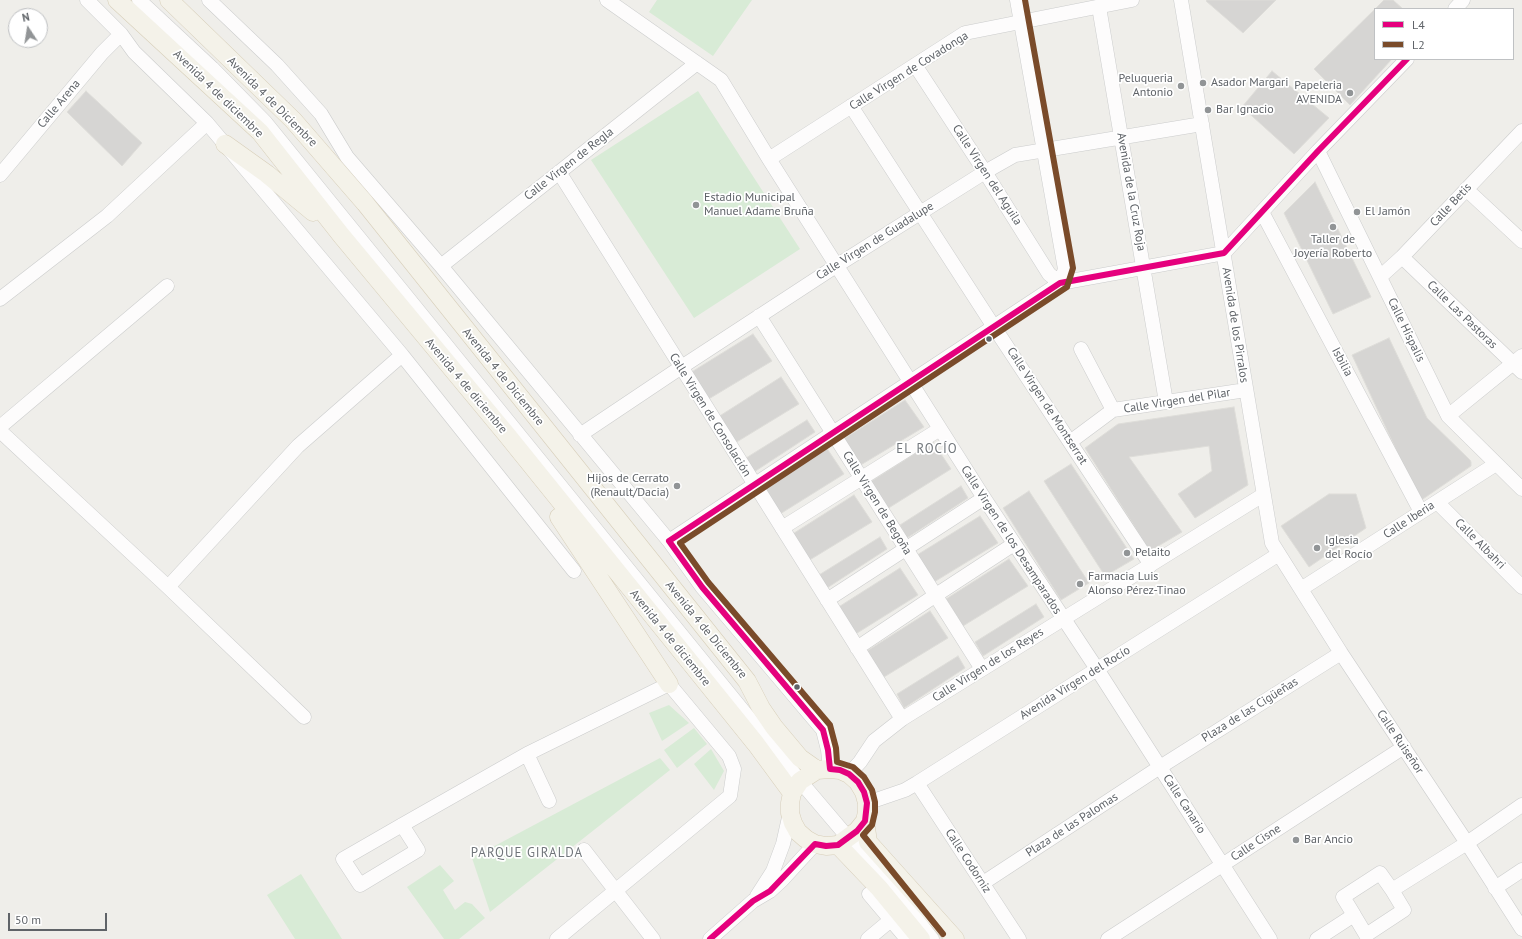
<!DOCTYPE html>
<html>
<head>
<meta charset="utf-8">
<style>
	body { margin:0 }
	#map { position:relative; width:1522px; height:939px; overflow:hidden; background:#efeeea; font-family:"PT Sans",sans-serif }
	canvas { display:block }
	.legend { position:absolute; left:1374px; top:8px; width:140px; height:52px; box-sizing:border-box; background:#fff; border:1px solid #bfc1c3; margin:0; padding:5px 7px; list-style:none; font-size:12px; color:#5f6368 }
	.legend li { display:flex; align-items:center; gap:8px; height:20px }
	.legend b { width:20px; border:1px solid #bfc1c3 }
	.north { position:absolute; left:8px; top:8px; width:40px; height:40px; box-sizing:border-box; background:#fff; border:1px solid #bfc1c3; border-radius:50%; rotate:348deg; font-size:11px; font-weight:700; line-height:16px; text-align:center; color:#5f6368 }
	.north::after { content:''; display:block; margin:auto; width:14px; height:18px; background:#919496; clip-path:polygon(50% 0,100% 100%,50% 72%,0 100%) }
	.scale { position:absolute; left:8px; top:913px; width:99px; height:18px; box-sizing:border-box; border:2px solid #5f6368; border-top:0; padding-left:5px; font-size:12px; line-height:14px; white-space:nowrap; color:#5f6368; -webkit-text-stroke:3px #fff; paint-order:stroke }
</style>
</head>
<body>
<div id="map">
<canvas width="1522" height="939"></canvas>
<ul class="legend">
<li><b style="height:5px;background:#e5007d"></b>L4</li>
<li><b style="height:5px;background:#7a4b2a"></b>L2</li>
</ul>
<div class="north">N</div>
<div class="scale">50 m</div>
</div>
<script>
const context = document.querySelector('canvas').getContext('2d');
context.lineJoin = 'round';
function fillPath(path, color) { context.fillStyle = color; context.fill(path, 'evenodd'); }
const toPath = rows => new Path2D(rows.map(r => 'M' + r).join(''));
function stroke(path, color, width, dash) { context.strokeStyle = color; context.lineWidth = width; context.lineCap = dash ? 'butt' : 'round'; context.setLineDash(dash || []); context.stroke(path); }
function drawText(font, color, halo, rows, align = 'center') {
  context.font = font + ' "PT Sans",sans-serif'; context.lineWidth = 3.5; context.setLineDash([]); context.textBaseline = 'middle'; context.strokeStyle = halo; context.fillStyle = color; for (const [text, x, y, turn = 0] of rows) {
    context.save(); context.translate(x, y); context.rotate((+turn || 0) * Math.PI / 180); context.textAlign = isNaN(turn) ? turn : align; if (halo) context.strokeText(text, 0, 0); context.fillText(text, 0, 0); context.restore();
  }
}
fillPath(toPath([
	[657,0,752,0,713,56,649,12],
	[698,91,800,249,694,318,591,160],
	[669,705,689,723,662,741,649,713],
	[694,728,707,744,677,768,664,750],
	[711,749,724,771,714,790,694,764],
	[660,758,670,770,490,912,472,858],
	[440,865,454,881,443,890,455,910,465,902,472,904,485,918,459,939,444,939,407,887],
	[301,874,342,939,295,939,267,895]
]), '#d8ebd6');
const building = toPath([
	[1207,0,1276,0,1243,33,1206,1,1207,0],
	[1384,0,1393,0,1403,9,1375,9,1384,0],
	[1375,9,1375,59,1392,59,1350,105,1314,69,1375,9],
	[1272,71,1329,118,1294,154,1242,107,1272,71],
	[86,91,142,143,122,166,67,112,86,91],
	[1315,182,1371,297,1333,314,1284,213,1315,182],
	[753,334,772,361,707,400,690,373,753,334],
	[1389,338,1427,418,1470,460,1471,462,1471,466,1420,501,1352,355,1389,338],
	[781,377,799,404,735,443,718,417,781,377],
	[905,400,924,427,859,466,842,440,905,400],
	[1234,407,1248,485,1195,518,1178,494,1212,471,1209,446,1129,457,1182,532,1150,551,1085,448,1118,424,1234,407],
	[807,420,815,432,754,472,746,458,807,420],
	[933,442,951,469,887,509,870,482,933,442],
	[826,447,844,474,780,514,762,487,826,447],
	[1071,464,1134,559,1105,576,1044,481,1071,464],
	[961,486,968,498,907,538,900,525,961,486],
	[1029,491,1089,583,1061,600,1003,508,1029,491],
	[1329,494,1356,494,1366,528,1309,567,1281,526,1329,494],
	[854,495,872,522,808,561,791,535,854,495],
	[980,516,998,543,934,582,917,555,980,516],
	[880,537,887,549,827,588,819,575,880,537],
	[1009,559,1028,586,963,626,946,599,1009,559],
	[900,568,918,595,854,635,837,608,900,568],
	[1036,604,1044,617,983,656,975,642,1036,604],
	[930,611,948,638,884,677,867,651,930,611],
	[958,656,965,668,904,708,897,694,958,656]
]);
fillPath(building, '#d6d5d3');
stroke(building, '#deddd9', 1);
const minor = toPath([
	[87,0,121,34,134,52,207,123,402,355,574,571],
	[139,0,212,68,265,122,800,781,907,907,932,939],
	[209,0,277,65,321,114,347,157,441,266,669,541,702,587,823,730,828,750,830,769],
	[607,0,721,80,769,159,984,498,1097,669,1270,939],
	[1017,0,1065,269,1060,283],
	[1181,0,1272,543,1341,653,1467,843,1522,929],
	[1099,7,1166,402],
	[1455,9,1463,0],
	[915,65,985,172,1049,274,1060,283],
	[851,106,994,327,1151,565],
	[1318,151,1448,416,1522,489],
	[769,159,965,33,1132,0],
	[559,172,902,719],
	[0,175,102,53,121,34],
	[1466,189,1522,241],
	[1262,212,1421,512],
	[1402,257,1522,372],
	[441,266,697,63],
	[1380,277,1402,257,1522,131],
	[0,299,107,216,207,123],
	[759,316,982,669],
	[1081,349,1113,410],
	[1448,416,1522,356],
	[0,427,167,286],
	[0,431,168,587,304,717],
	[580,435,680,368,836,266,985,172,1015,155,1202,124],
	[1070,442,1113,410,1246,390],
	[1437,502,1522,587],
	[782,528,940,429],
	[669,541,1060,283,1224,253,1318,151,1407,59],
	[168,587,298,446,402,355],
	[1301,589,1496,464],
	[827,600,984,498],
	[857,648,936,595,1014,544],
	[527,754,549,801],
	[849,774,860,762,874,741,902,719,1263,495],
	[917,783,1019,939],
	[867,803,905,790,917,783,1279,554],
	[402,825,418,850,360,885,343,859,402,825,527,754,669,684,729,756,734,769,730,796,557,939],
	[584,850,653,939],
	[983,883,1160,767,1341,653],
	[1495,888,1522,870],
	[869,894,907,939],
	[757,896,773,871,783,844,790,813],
	[1354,915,1343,897,1380,873,1392,890,1467,843,1522,805],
	[710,939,753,901,770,891,782,880,815,844],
	[868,939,898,914],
	[1108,939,1404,747],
	[1317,939,1354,915,1366,935,1404,910,1392,890]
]);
const major = toPath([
	[117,0,260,132,341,235,507,435,756,744,792,793],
	[169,0,293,120,365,203,747,681,761,708,774,727,800,758,817,770],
	[225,144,267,174,313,212],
	[559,517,669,684],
	[830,769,840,770,849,774,858,782,864,792,867,803,867,812,865,821,857,831,838,845,826,846,815,844,806,839,798,832,793,823,790,813,790,803,792,793,800,781,817,770,830,769],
	[865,821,868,842,955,939],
	[838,845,879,888,921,939]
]);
stroke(minor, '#cbcccc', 15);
stroke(major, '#d7ceb8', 19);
stroke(minor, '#fdfcfc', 14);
stroke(major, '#f4f2e9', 18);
stroke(toPath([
	[710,939,753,901,770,891,815,844,826,846,838,845,857,831,865,821,867,803,864,792,858,782,849,774,840,770,830,769,828,750,823,730,702,587,669,541,1060,283,1224,253,1318,151,1407,59]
]), '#e5007d', 6);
stroke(toPath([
	[943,934,863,835,872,825,875,812,875,802,872,790,864,777,853,767,837,762,836,748,830,725,708,582,680,543,1067,287,1073,268,1025,0]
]), '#7a4b2a', 6);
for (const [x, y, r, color] of [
	[1203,83,4,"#919496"],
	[1181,86,4,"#919496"],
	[1350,93,4,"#919496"],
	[1208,110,4,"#919496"],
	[696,205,4,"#919496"],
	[1357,212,4,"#919496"],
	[1333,227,4,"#919496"],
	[989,339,3.5,"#5f6368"],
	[677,486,4,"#919496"],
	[1317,548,4,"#919496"],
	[1127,553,4,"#919496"],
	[1080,584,4,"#919496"],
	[797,687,3.5,"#5f6368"],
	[1296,840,4,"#919496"]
]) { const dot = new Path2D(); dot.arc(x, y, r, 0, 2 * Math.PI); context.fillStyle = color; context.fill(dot); stroke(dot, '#fff', 1.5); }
drawText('12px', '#5f6368', '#fff', [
	["Calle Virgen de Covadonga",909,71,-32],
	["Avenida 4 de diciembre",218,94,44],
	["Avenida 4 de Diciembre",272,102,45],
	["Calle Arena",59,104,-50],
	["Calle Virgen de Regla",569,164,-38],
	["Calle Virgen del Aguila",987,175,57],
	["Avenida de la Cruz Roja",1131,192,80],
	["Calle Betis",1451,205,-47],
	["Calle Virgen de Guadalupe",875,241,-32],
	["Calle Las Pastoras",1462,315,44],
	["Avenida de los Pirralos",1235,325,81],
	["Calle Híspalis",1406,330,64],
	["Isbilia",1342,362,62],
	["Avenida 4 de Diciembre",503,377,51],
	["Avenida 4 de diciembre",466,386,50],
	["Calle Virgen del Pilar",1177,401,-9],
	["Calle Virgen de Montserrat",1047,406,57],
	["Calle Virgen de Consolación",710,415,58],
	["Calle Virgen de Begoña",877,503,58],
	["Calle Iberia",1409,520,-33],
	["Calle Virgen de los Desamparados",1011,540,57],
	["Calle Albahri",1480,544,45],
	["Avenida 4 de Diciembre",706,630,51],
	["Avenida 4 de diciembre",670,638,51],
	["Calle Virgen de los Reyes",988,665,-32],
	["Avenida Virgen del Rocío",1075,683,-32],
	["Plaza de las Cigüeñas",1250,710,-32],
	["Calle Ruiseñor",1400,742,56],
	["Calle Canario",1184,804,57],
	["Plaza de las Palomas",1072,825,-33],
	["Calle Cisne",1256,843,-33],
	["Calle Codorniz",968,861,57]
]);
drawText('12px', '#5f6368', '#fff', [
	["Peluqueria",1173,79,"right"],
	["Antonio",1173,93,"right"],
	["Asador Margari",1211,83],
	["Papeleria",1342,86,"right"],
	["AVENIDA",1342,100,"right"],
	["Bar Ignacio",1216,110],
	["Estadio Municipal",704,198],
	["Manuel Adame Bruña",704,212],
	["El Jamón",1365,212],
	["Taller de",1333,240,"center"],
	["Joyería Roberto",1333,254,"center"],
	["Hijos de Cerrato",669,479,"right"],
	["(Renault/Dacia)",669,493,"right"],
	["Iglesia",1325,541],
	["del Rocío",1325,555],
	["Pelaito",1135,553],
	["Farmacia Luis",1088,577],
	["Alonso Pérez-Tinao",1088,591],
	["Bar Ancio",1304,840]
], 'left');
context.letterSpacing = '1px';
drawText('13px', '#70757a', '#fff', [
	["EL ROCÍO",927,449],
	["PARQUE GIRALDA",527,853]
]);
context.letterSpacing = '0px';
</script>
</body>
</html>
